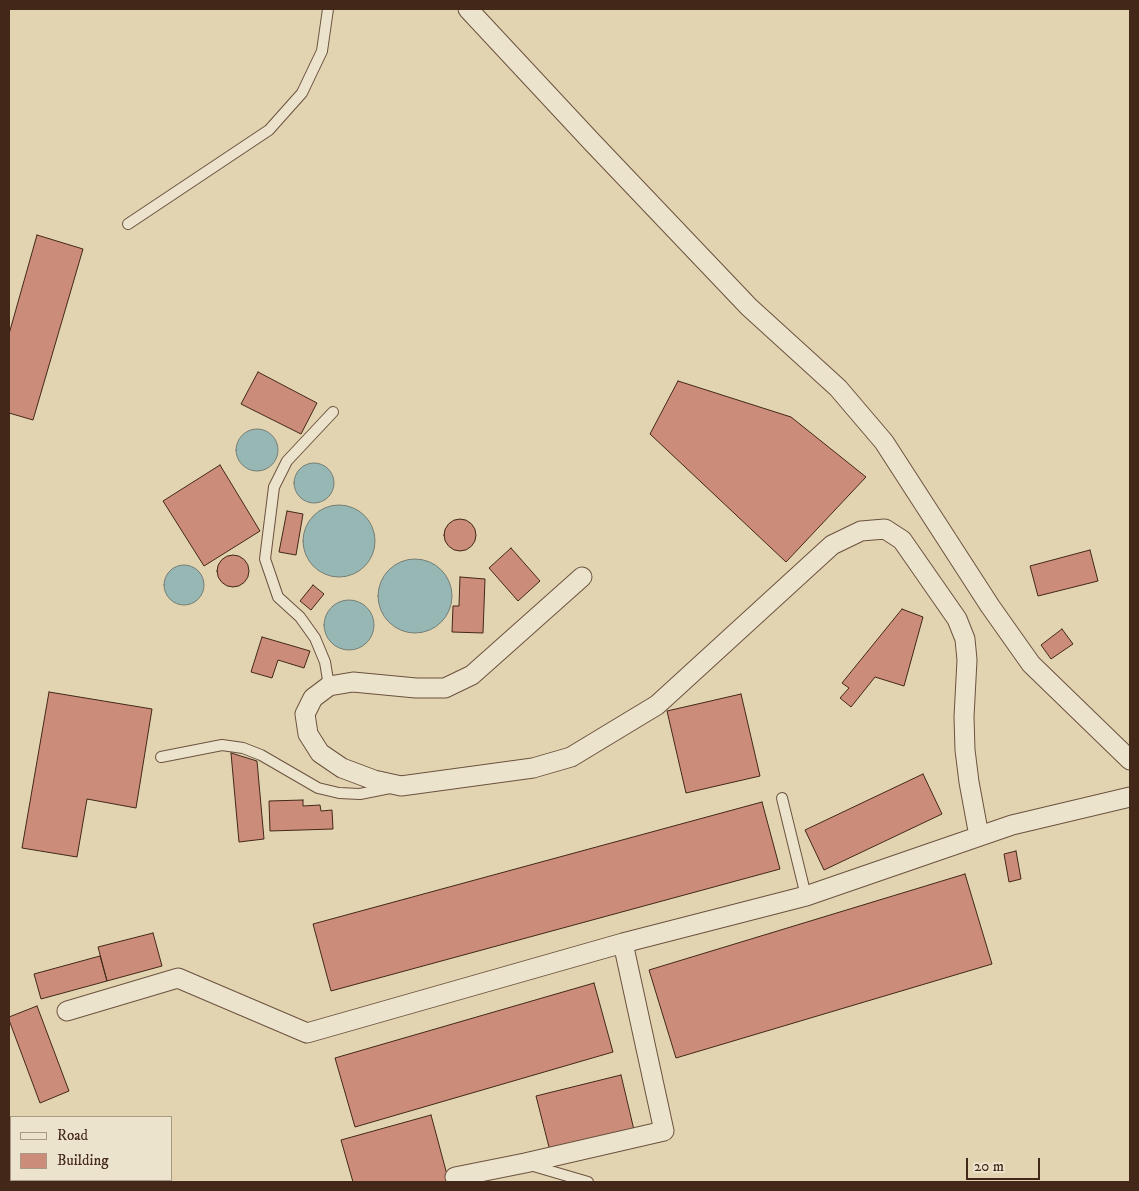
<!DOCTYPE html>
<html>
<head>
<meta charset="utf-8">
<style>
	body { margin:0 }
	#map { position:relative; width:1139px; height:1191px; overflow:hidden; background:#e2d4b1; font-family:"IM FELL DW Pica",serif }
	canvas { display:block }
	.frame { position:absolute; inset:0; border:10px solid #432719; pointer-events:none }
	.legend { position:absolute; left:10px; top:1116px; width:162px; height:65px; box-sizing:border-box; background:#ece3cc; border:1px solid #a89884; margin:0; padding:6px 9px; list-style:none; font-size:15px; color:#432719 }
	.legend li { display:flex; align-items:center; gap:10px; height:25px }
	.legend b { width:25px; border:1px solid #a89884 }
	.scale { position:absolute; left:966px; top:1158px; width:74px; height:22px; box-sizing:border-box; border:2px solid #432719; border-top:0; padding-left:6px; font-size:15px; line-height:18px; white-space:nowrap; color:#432719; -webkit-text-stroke:4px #ece3cc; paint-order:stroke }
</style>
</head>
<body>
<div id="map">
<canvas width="1139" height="1191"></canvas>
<div class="frame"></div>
<ul class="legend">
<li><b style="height:6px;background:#ece3cc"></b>Road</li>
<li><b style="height:14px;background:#cb8c79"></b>Building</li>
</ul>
<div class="scale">20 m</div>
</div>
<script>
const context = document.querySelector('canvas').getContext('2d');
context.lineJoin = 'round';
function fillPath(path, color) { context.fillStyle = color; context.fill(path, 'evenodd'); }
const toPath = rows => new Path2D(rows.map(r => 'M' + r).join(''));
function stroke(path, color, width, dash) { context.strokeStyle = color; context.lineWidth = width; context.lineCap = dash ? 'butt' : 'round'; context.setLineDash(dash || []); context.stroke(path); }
const water = toPath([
	'236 450a21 21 0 1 1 42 0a21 21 0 1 1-42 0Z',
	'294 483a20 20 0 1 1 40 0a20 20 0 1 1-40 0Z',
	'303 541a36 36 0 1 1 72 0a36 36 0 1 1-72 0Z',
	'378 596a37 37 0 1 1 74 0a37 37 0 1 1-74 0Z',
	'164 585a20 20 0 1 1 40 0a20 20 0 1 1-40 0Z',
	'324 625a25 25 0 1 1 50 0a25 25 0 1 1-50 0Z'
]);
fillPath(water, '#96b7b3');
stroke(water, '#757d75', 1);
const building = toPath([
	[37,235,83,249,33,420,9,413,9,334,37,235],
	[258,372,317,403,301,434,241,404,258,372],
	[678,381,791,417,866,477,786,562,650,434,678,381],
	[220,465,260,531,204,566,163,501,220,465],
	[287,511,303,514,296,555,279,552,287,511],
	'444 535a16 16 0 1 1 32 0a16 16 0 1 1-32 0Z',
	[511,548,540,581,518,601,489,568,511,548],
	[1090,550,1098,581,1038,596,1030,566,1090,550],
	'217 571a16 16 0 1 1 32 0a16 16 0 1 1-32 0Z',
	[460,577,485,579,483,633,452,632,453,606,459,606,460,577],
	[313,585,324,594,311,610,300,601,313,585],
	[902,609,923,617,904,686,875,677,851,707,840,698,849,688,842,683,902,609],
	[1062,629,1073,644,1051,659,1041,645,1062,629],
	[262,637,310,651,304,668,278,660,272,678,251,672,262,637],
	[49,692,152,709,136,808,87,799,77,857,22,848,49,692],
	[741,694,760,776,686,793,667,711,741,694],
	[231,753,257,761,264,839,239,842,231,753],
	[923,774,942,814,824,870,805,830,923,774],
	[303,800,303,806,320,805,321,811,332,810,333,829,270,831,269,801,303,800],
	[762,802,780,869,331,991,313,924,762,802],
	[1016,851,1021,879,1009,882,1004,854,1016,851],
	[965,874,992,964,676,1058,649,970,965,874],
	[153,933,162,966,107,981,98,947,153,933],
	[100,956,107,981,41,999,34,974,100,956],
	[594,983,613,1052,355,1127,335,1058,594,983],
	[37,1006,69,1091,40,1103,9,1020,9,1017,37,1006],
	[621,1075,634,1130,550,1151,536,1096,621,1075],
	[431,1115,449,1182,353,1182,341,1140,431,1115]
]);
fillPath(building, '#cb8c79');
stroke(building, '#432719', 1);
const lane = toPath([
	[128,224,269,130,302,93,322,51,328,9],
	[329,686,325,662,315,638,300,617,278,597,265,559,274,487,287,461,333,412],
	[161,757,222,745,243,748,261,755,318,788,339,793,360,794,390,788],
	[782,798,806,896],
	[530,1165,588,1182]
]);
const street = toPath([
	[468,9,591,141,749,307,838,388,884,442,990,606,1031,664,1130,760],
	[582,577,472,675,445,688,416,688,353,682,329,686,313,698,305,714,308,734,320,753,342,768,374,780,401,786,533,768,571,757,657,705,832,545,861,531,885,529,902,540,957,619,965,639,967,660,964,717,965,750,969,782,979,836],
	[67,1011,178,978,307,1033,623,943,806,896,1012,825,1130,797],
	[455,1177,525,1163,664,1131,623,943]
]);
stroke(lane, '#6b523f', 12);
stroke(street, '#6b523f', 21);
stroke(lane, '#ece3cc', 10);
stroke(street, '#ece3cc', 19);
</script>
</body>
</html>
